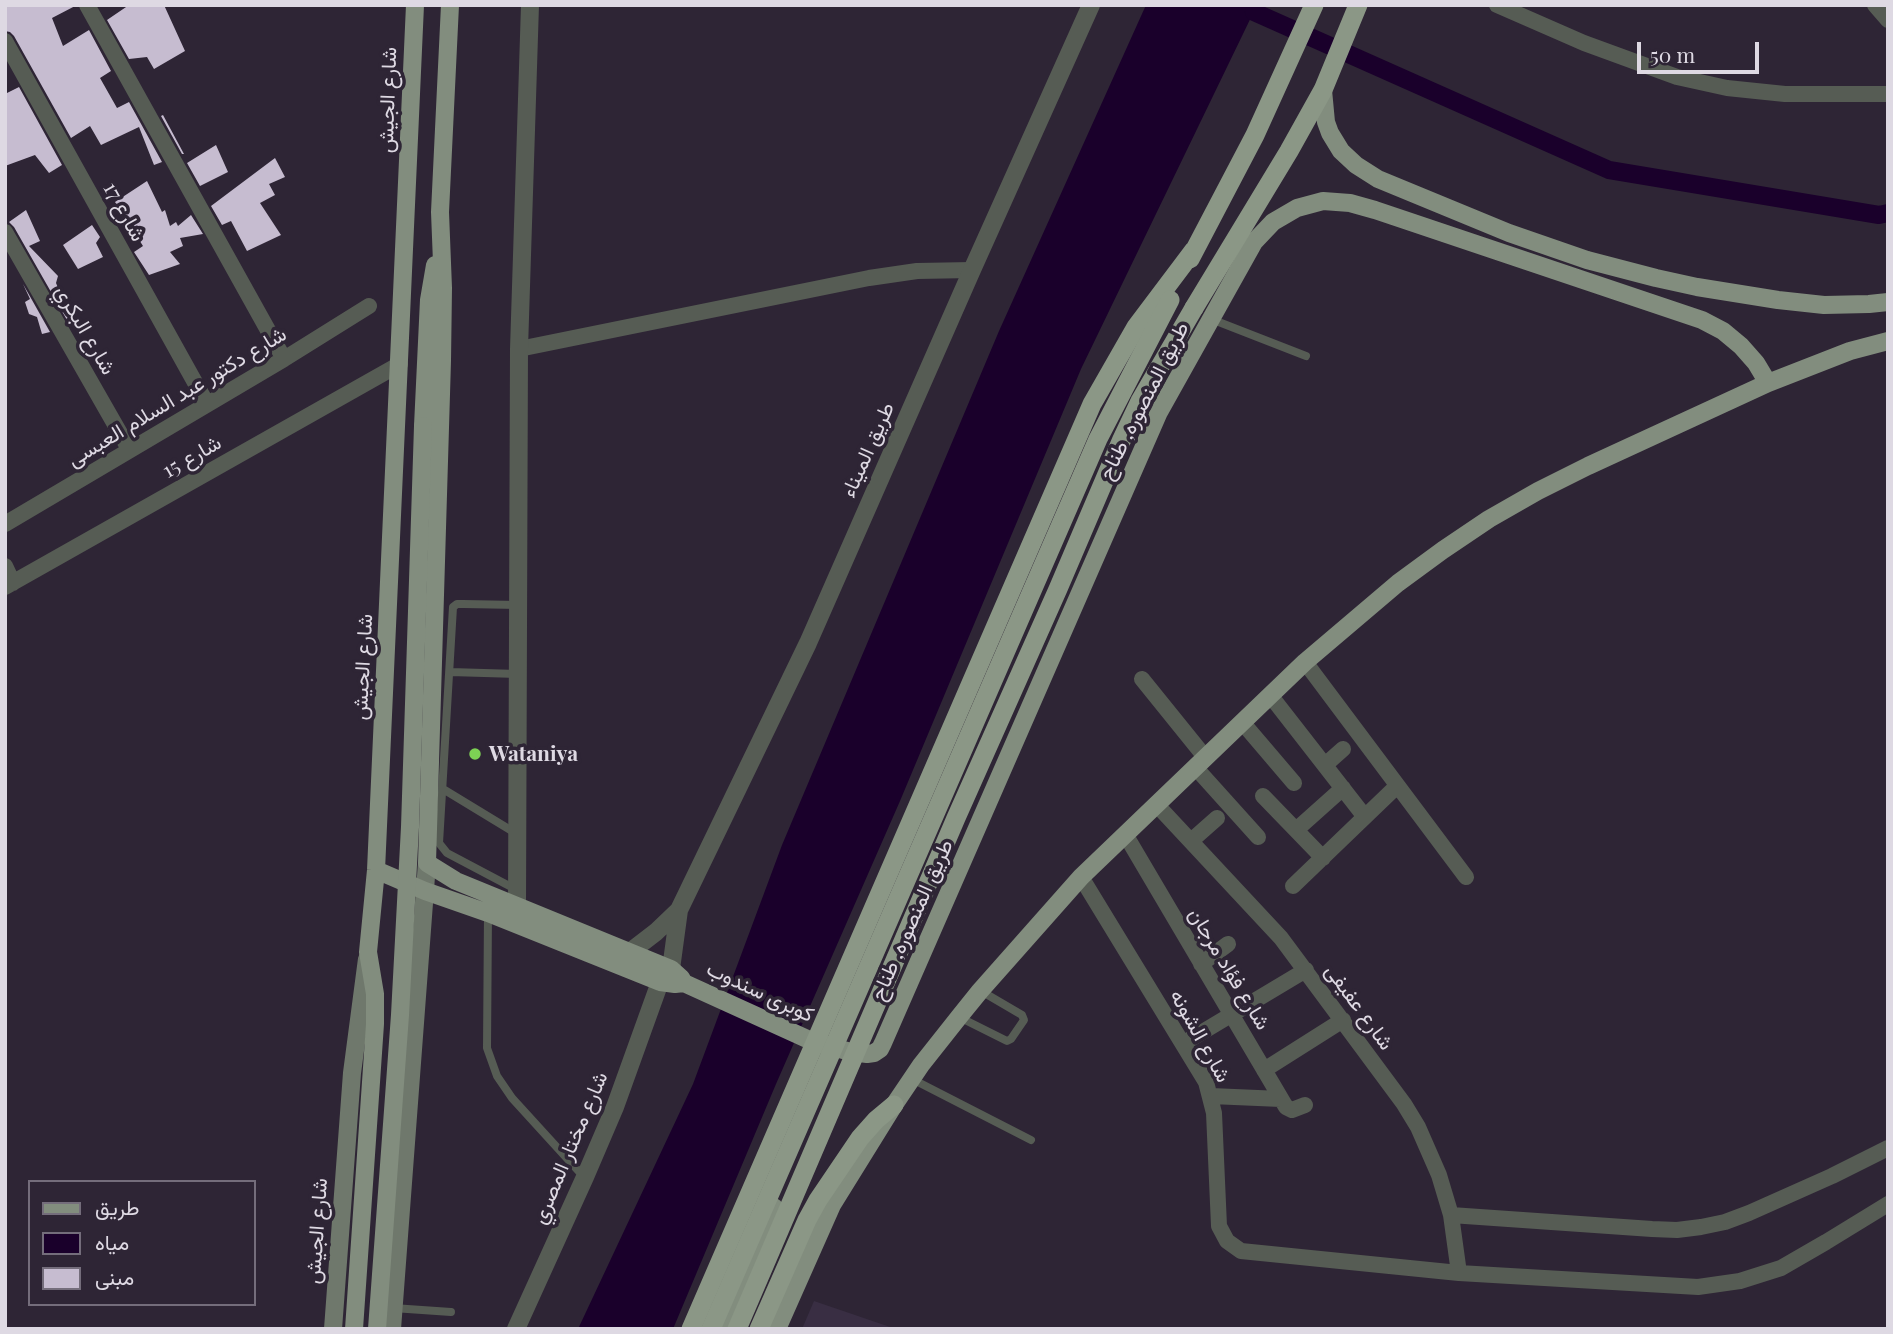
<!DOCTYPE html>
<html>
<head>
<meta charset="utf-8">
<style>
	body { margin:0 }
	#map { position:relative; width:1893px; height:1334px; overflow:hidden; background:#2e2535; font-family:"Playfair Display",Vazirmatn,serif }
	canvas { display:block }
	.frame { position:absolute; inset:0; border:7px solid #ded9e3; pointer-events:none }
	.legend { position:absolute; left:28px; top:1180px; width:228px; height:126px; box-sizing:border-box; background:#2e2535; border:2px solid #746d7b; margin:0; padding:9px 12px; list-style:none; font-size:21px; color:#ded9e3 }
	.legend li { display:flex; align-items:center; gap:14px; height:35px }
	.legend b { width:35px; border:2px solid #746d7b }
	.scale { position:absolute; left:1637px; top:42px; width:122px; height:32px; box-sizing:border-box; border:4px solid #ded9e3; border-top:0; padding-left:9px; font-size:21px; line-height:24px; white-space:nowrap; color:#ded9e3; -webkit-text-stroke:5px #2e2535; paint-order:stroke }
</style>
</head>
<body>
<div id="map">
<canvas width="1893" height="1334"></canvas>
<div class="frame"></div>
<ul class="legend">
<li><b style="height:9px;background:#828d7e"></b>طريق</li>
<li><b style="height:19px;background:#1a002b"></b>مياه</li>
<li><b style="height:19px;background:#c6bcd0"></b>مبنى</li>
</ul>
<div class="scale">50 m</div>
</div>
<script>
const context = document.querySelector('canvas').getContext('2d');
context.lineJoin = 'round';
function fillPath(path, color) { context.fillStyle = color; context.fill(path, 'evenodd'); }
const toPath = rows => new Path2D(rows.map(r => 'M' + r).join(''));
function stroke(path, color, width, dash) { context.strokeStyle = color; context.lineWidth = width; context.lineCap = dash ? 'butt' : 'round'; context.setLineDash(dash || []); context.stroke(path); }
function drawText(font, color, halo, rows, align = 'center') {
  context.font = font + ' "Playfair Display",Vazirmatn,serif'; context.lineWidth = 7; context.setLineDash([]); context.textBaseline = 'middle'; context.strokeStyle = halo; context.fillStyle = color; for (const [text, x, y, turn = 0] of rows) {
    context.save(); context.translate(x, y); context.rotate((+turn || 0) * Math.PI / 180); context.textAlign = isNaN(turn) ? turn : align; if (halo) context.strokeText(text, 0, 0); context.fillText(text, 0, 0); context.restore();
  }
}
fillPath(toPath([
	[814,1301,896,1329,802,1329]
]), '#392e43');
fillPath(toPath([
	[1146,5,1257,5,1081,369,900,801,776,1084,673,1329,578,1329,693,1084,782,845,999,331]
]), '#1a002b');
stroke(toPath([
	[1254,12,1609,170,1879,215,1888,213]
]), '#1a002b', 18);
fillPath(toPath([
	[5,5,77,5,52,18,63,46,89,30,111,71,100,78,117,108,129,102,162,162,154,165,139,127,101,145,90,126,71,138,14,36,10,32,5,31],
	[129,5,164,5,185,51,154,69,147,57,129,59,107,20],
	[19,87,62,165,49,173,35,155,5,166,5,94],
	[163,115,184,154,182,154,161,116],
	[216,145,228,172,200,186,187,163],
	[275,158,285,177,269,184,275,195,260,203,281,235,247,251,231,221,222,225,211,206],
	[147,181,162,212,165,210,170,226,176,222,178,226,191,215,203,234,180,238,183,246,170,252,180,264,149,275,134,252,143,246,115,202],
	[26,210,40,241,29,246,58,276,56,283,74,326,71,327,14,227,9,222],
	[92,225,100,237,96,243,103,257,78,269,63,245],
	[23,284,50,332,42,334,37,317,29,314,25,302,30,299]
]), '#c6bcd0');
stroke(toPath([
	[1211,319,1306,356],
	[450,672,518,674],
	[443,789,517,834],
	[517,890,447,853,439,843,453,607,457,604,463,604,519,605],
	[488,913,487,1048,497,1076,512,1098,584,1177],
	[959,1017,1007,1041,1011,1039,1024,1020,1022,1015,981,991],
	[912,1079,1031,1140],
	[393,1308,451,1312]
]), '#565c54', 8);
stroke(toPath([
	[87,5,284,359],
	[1497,5,1584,43,1677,77,1727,88,1785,94,1888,94],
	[1875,5,1888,20],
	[5,41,207,404],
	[5,232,129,449],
	[519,349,869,278,917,271,972,270],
	[5,524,284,359,369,306],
	[5,566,13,583],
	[5,587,400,364],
	[1305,662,1466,877],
	[1142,679,1205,757],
	[1270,695,1365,817],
	[1242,722,1294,783],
	[1325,765,1343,749],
	[1195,767,1258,837],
	[1263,796,1323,858],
	[1156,804,1281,938,1404,1104,1418,1127,1439,1175,1451,1215,1459,1273],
	[1296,830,1343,788],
	[1125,834,1286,1107,1292,1110,1305,1105],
	[1191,841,1217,818],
	[1081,877,1206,1082,1214,1113,1219,1226,1227,1241,1241,1251,1459,1273,1698,1287,1740,1281,1781,1268,1826,1242,1888,1204],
	[1293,886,1397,786],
	[1201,964,1228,944],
	[1184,1043,1306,970],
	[1264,1070,1343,1020],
	[1211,1096,1281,1099],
	[1451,1215,1652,1229,1677,1230,1701,1227,1725,1222,1749,1213,1832,1176,1888,1148]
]), '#565c54', 16);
stroke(toPath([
	[517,905,519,349,530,5],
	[630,952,656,932,679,910],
	[671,969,679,910,808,643,972,270,1091,5],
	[516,1329,585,1177,615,1107,660,982]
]), '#565c54', 18);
stroke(toPath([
	[333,1329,352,1073,367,959],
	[392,1329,427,863]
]), '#6f786c', 18);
stroke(toPath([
	[450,5,440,212,443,288,442,361,427,863,456,881,671,969,681,978,684,983,816,1043,851,1052,867,1054,874,1053,880,1049,883,1043,1159,412,1254,242,1273,222,1297,208,1323,201,1350,203,1375,210,1702,320,1723,331,1741,346,1756,363,1768,383],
	[1323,90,1326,122,1330,133,1341,151,1356,165,1378,179,1509,233,1587,260,1656,278,1697,287,1778,300,1824,305,1869,304,1888,302],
	[423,426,429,300,435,265],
	[376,870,425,891,488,913,660,982,675,984,684,983],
	[354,1329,375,1024,375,994,368,952,376,870,415,5],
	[723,1329,774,1207],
	[777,1329,832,1205,894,1105,921,1065,959,1017,980,991,1081,877,1305,662,1398,583,1443,550,1489,519,1538,491,1588,466,1768,383,1850,351,1888,341]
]), '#828d7e', 18);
stroke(toPath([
	[1190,259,1255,135,1314,5],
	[1194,308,1289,151,1323,90,1358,5],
	[691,1329,1092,404,1136,327,1194,250],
	[759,1329,807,1220,818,1200,860,1138,876,1120,894,1105]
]), '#8b9786', 19);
stroke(toPath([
	[377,1329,400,1015,410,827,423,426]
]), '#828d7e', 18);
stroke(toPath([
	[711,1329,1098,439,1170,300],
	[737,1329,956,818,1058,589,1122,439,1140,401,1194,308]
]), '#8b9786', 19);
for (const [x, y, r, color] of [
	[475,754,7,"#7dd154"]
]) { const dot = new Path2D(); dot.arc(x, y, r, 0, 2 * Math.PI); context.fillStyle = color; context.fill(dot); stroke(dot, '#2e2535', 2.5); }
drawText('21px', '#ded9e3', '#2e2535', [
	["شارع الجيش",388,100,-88],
	["شارع 17",124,212,61],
	["شارع البكري",85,330,60],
	["شارع دكتور عبد السلام العبسى",177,397,-31],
	["طريق المنصوره, طناح",1144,401,-63],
	["طريق الميناء",868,450,-66],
	["شارع 15",192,457,-30],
	["شارع الجيش",363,667,-87],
	["طريق المنصوره, طناح",912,920,-66],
	["شارع فؤاد مرجان",1229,969,59],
	["كوبرى سندوب",760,992,25],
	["شارع عفيفى",1359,1007,54],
	["شارع الشونه",1200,1036,61],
	["شارع مختار المصري",570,1148,-67],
	["شارع الجيش",317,1231,-86]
]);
drawText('bold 21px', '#ded9e3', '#2e2535', [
	["Wataniya",489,754]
], 'left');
</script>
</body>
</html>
